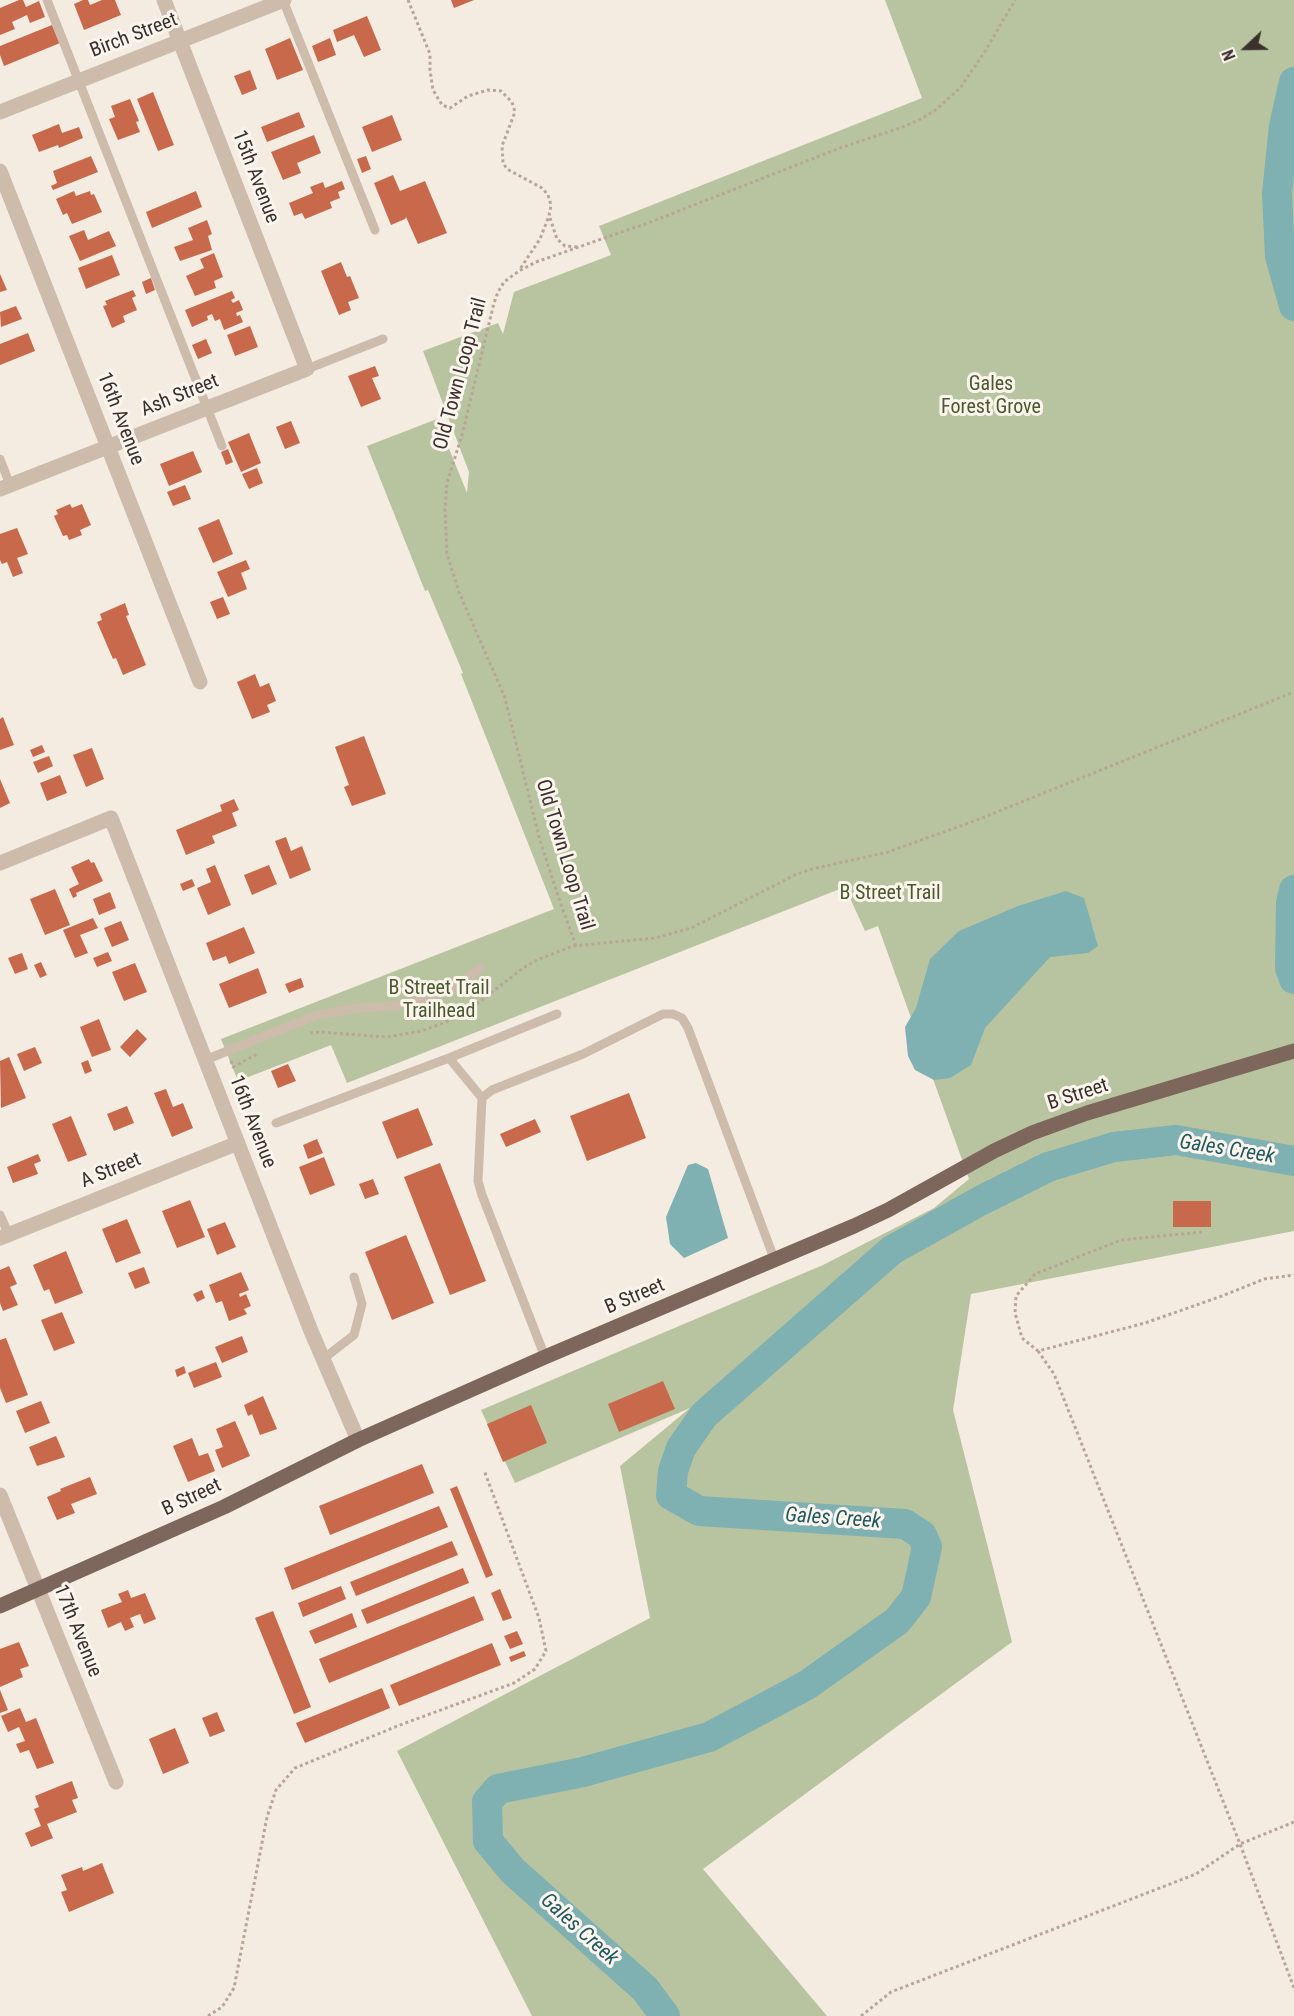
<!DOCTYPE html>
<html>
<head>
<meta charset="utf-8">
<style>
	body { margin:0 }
	#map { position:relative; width:1294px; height:2016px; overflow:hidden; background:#f4ebe1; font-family:"Roboto Condensed",sans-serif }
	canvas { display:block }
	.north { position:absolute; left:1216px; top:18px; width:60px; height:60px; -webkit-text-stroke:4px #fbf5ee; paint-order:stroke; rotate:248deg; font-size:16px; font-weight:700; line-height:24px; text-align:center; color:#3b302b }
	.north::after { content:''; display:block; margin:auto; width:21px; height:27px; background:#3b302b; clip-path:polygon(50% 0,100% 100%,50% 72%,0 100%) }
</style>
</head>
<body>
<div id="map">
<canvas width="1294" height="2016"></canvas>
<div class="north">N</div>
</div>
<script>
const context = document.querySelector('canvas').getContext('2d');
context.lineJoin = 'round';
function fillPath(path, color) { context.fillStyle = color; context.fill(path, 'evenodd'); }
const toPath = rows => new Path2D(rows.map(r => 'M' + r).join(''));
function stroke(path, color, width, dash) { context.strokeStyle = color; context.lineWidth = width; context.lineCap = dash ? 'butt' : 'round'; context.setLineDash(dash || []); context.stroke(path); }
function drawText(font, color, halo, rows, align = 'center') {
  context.font = font + ' "Roboto Condensed",sans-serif'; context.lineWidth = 6; context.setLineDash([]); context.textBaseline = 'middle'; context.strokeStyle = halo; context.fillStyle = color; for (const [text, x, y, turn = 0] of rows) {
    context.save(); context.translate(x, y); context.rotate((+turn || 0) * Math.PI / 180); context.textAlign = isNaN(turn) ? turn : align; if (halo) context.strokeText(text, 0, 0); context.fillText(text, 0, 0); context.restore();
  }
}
fillPath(toPath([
	[885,0,1294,0,1294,1231,971,1294,953,1410,1012,1642,703,1869,827,2016,532,2016,397,1751,650,1618,620,1466,690,1408,515,1483,481,1410,823,1265,934,1208,969,1179,878,926,865,931,845,887,347,1083,331,1045,238,1081,221,1039,554,909,461,674,463,673,428,590,425,591,367,446,437,419,467,493,469,472,423,351,498,323,503,334,514,292,611,255,599,226,922,98]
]), '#b8c4a0');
fillPath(toPath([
	[1066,891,1084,898,1098,946,1088,953,1050,957,985,1028,971,1065,950,1078,934,1080,915,1070,908,1056,905,1027,916,1008,930,959,959,931,1018,906],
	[696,1163,708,1169,728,1238,684,1258,670,1244,666,1217,688,1165]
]), '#7fb0b2');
stroke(toPath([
	[1294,82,1284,126,1277,193,1280,256,1294,306],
	[1294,890,1291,903,1290,968,1294,979],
	[665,2016,645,1989,513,1871,488,1841,487,1802,498,1789,583,1772,709,1737,807,1685,897,1621,916,1597,927,1547,922,1535,905,1524,699,1511,671,1495,673,1471,681,1448,704,1415,892,1250,980,1201,1048,1167,1114,1147,1176,1140,1294,1161]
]), '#7fb0b2', 30);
fillPath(toPath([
	[19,0,23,0,26,7,39,1,45,17,30,23,27,15,12,22,15,29,0,35,0,8],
	[83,0,88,0,90,5,102,0,115,0,121,15,84,30,74,4],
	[451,0,474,0,454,8],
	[367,16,381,50,364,57,354,35,337,42,333,30],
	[52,25,60,43,4,66,0,55,0,46],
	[290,38,303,70,277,80,265,49],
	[330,38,336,55,318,62,312,46],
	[250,70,257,89,242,95,234,76],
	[153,92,174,145,158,151,137,99],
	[130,99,139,121,136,122,140,132,118,140,109,119,115,117,111,106],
	[299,112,305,127,267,142,261,127],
	[392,115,402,140,372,152,362,127],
	[59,124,62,133,79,127,83,138,59,148,58,145,39,152,32,135],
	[314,135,321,153,297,163,301,173,283,180,271,152],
	[91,156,98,172,53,190,51,186,57,183,53,171],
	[366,156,371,169,362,173,357,159],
	[393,175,400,191,425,181,447,233,418,244,406,217,405,219,391,225,374,183],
	[342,181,345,189,338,192,340,198,330,202,332,208,305,219,302,213,294,216,289,203,313,193,310,187,323,182,325,188],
	[74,191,76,196,90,191,91,195,94,194,102,212,72,224,67,213,63,215,56,199],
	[196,191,202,207,152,228,146,212],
	[207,220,212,234,208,236,212,250,180,261,174,247,193,240,188,228],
	[84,230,88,240,109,231,116,246,80,261,69,236],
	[214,253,223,277,214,281,216,288,195,296,186,276,204,268,200,259],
	[112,255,120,275,86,289,78,268],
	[341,262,347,277,350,276,359,298,348,302,351,310,339,315,321,271],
	[0,274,7,290,0,292],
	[151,278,155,290,146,294,142,282],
	[133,290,136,296,132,298,137,310,123,316,125,322,112,328,103,306,107,305,105,301],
	[232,291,235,298,231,300,233,303,239,300,243,310,236,313,237,316,240,315,243,322,224,330,220,319,215,321,212,314,207,316,208,320,192,327,185,310],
	[16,306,22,319,1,327,0,312],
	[250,326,258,347,235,356,227,335],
	[28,333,35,351,0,365,0,344],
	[206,339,212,353,198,359,192,345],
	[375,366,379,376,372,378,381,399,361,407,348,376],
	[291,421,300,443,285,449,276,427],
	[249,433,261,463,241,472,228,442],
	[228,449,233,462,226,465,221,452],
	[193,451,202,472,169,486,160,464],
	[257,468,263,483,249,489,242,474],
	[185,485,191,499,173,506,167,492],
	[70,504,72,508,82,504,91,525,80,530,82,535,69,540,67,535,63,536,54,516,58,514,56,510],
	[219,519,233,554,213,563,198,528],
	[17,528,28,554,17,558,23,573,13,577,7,562,2,564,0,560,0,534],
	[246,560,250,569,241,573,247,589,228,597,217,572],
	[223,597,230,614,217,619,210,602],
	[125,603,129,615,126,616,146,665,123,675,116,658,113,659,97,622,102,620,100,614],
	[255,674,260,687,269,683,276,701,267,705,270,712,252,719,237,682],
	[3,717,14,745,0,750,0,719],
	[364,736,386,794,352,806,344,787,349,785,335,747],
	[42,745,45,752,33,757,30,750],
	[92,748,104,779,86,787,73,755],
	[49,756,53,766,38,773,33,762],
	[60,775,67,793,47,801,40,783],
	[0,779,10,803,0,808],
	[234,799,239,810,232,813,237,826,212,836,215,843,186,855,176,830,222,811,220,805],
	[286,837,291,851,302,846,311,870,290,879,275,841],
	[89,859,91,863,94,862,103,881,76,893,77,896,73,898,69,889,79,884,71,867],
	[215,865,231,905,208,915,197,888,211,882,206,869],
	[269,865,277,884,252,895,244,875],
	[192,879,195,886,183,891,180,884],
	[55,889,70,925,45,935,30,899],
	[110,892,116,908,99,915,93,899],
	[93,918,98,928,80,935,88,953,75,958,63,930],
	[121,921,129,940,112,947,104,928],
	[244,927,255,953,229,964,226,956,213,961,206,943],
	[108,952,112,961,97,967,93,958],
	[22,953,28,969,15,974,8,958],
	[41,962,47,975,40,978,34,965],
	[135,963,147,992,124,1001,112,972],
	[258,968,267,993,229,1008,219,984],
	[301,978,304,987,289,993,285,984],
	[99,1019,111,1050,92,1057,80,1027],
	[137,1029,147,1039,130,1057,120,1047],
	[35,1047,42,1063,24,1071,17,1054],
	[9,1057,26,1098,1,1108,0,1061],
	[88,1060,92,1071,85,1074,81,1063],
	[288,1064,296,1081,278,1088,271,1071],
	[166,1089,173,1107,183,1103,193,1128,172,1137,154,1093],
	[629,1093,646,1138,587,1161,570,1116],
	[127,1106,134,1123,114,1131,107,1114],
	[418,1108,433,1145,397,1159,382,1122],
	[71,1116,87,1155,68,1162,52,1124],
	[535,1119,541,1132,506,1147,500,1134],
	[317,1139,323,1153,308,1159,303,1145],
	[38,1154,41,1161,34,1164,38,1174,13,1183,7,1167],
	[324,1157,335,1185,310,1195,299,1167],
	[440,1163,486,1281,450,1295,404,1177],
	[373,1179,379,1194,365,1199,359,1184],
	[190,1200,205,1237,177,1248,162,1211],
	[1173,1201,1211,1201,1211,1227,1173,1227],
	[127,1219,141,1253,116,1263,102,1229],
	[225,1222,236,1247,217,1255,207,1229],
	[406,1235,434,1303,392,1320,365,1252],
	[66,1251,83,1293,55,1304,49,1289,44,1291,33,1265],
	[9,1266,17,1284,10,1287,18,1305,3,1311,0,1303,0,1270],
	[144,1267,150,1283,135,1289,128,1273],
	[241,1272,249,1290,239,1294,240,1297,246,1294,251,1306,244,1309,247,1314,229,1321,222,1301,216,1303,209,1285],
	[202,1290,205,1298,197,1302,193,1294],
	[62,1312,75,1343,54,1351,41,1320],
	[242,1336,248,1352,222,1363,215,1347],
	[6,1338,28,1395,6,1403,0,1388,0,1340],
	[216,1362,222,1377,194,1388,188,1373],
	[184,1366,186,1373,177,1377,175,1370],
	[663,1381,675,1409,619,1432,608,1404],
	[263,1396,277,1429,260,1435,252,1414,248,1416,244,1405],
	[41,1401,50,1423,25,1433,16,1411],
	[531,1405,547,1443,503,1462,487,1424],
	[235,1421,250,1456,222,1468,215,1450,223,1447,216,1429],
	[56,1436,65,1457,37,1466,29,1447],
	[192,1438,199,1456,208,1453,215,1471,188,1482,173,1446],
	[422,1464,434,1493,330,1535,319,1506],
	[90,1477,97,1494,71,1504,75,1513,57,1520,47,1497,61,1491,60,1489],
	[457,1486,493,1575,486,1578,450,1489],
	[439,1506,448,1527,292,1590,284,1568],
	[452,1541,458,1555,356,1596,350,1582],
	[463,1568,469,1583,367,1624,361,1610],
	[341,1586,346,1599,303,1617,298,1603],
	[500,1589,512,1618,503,1621,491,1593],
	[128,1590,131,1598,145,1593,156,1619,144,1624,140,1614,130,1618,134,1627,125,1631,121,1622,108,1628,101,1610,122,1602,118,1594],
	[474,1596,484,1620,329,1683,319,1659],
	[273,1611,311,1707,294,1714,255,1618],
	[352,1613,357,1627,315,1644,309,1631],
	[517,1631,523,1644,510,1649,504,1636],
	[19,1642,29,1666,20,1669,23,1677,0,1687,0,1649],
	[492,1643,501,1665,399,1706,390,1685],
	[524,1651,526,1656,511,1662,509,1657],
	[382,1688,390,1708,305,1743,296,1723],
	[0,1690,8,1710,0,1713],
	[20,1708,26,1722,36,1718,54,1763,37,1769,29,1750,20,1753,16,1744,25,1741,19,1727,8,1732,1,1716],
	[217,1712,225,1731,210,1737,202,1718],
	[175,1728,189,1763,163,1774,149,1739],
	[72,1781,78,1798,72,1800,77,1812,47,1824,53,1838,31,1847,25,1833,41,1826,34,1809,39,1807,35,1796],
	[102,1863,114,1893,69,1912,61,1892,67,1890,61,1875,82,1867,83,1871]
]), '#c8694b');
stroke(toPath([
	[408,0,430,54,430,70,433,90,442,105,450,108,468,96,488,90,501,91,512,102,515,112,502,146,503,163,507,169,542,188,548,195,551,205,549,216,540,239,520,269],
	[550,218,557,239,565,246,579,247],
	[576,946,558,896,539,837,505,698,459,592,447,554,445,510,447,483,462,435,494,303,498,292,504,282,519,271,536,262,653,221,840,148,900,128,919,120,937,109,960,88,984,53,1015,0],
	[478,984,489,996],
	[310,1033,320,1032,387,1037,421,1031,438,1025,458,1017,473,1007,523,968,537,960,573,946,655,938,691,928,795,875,812,869,888,852,977,820,1294,692],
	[231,1061,233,1067,259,1053],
	[1202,1232,1121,1240,1035,1274,1016,1296,1015,1313,1022,1338,1038,1351,1145,1323,1222,1296,1264,1279,1294,1275],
	[1038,1351,1054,1374,1240,1844,1294,1988],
	[208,2016,222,2007,234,1988,267,1817,276,1790,295,1768,400,1725,514,1683,535,1669,546,1651,539,1618,484,1470],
	[861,2016,891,1992,1196,1874,1240,1844,1294,1822]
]), '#b9a596', 3, [3, 3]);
stroke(toPath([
	[47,0,222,446],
	[283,0,375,230],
	[307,369,383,339],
	[0,459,10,485],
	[449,1058,482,1098],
	[205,1060,317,1015,358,1008,393,1006,429,999,460,983,480,968],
	[276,1123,449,1058,557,1014],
	[0,1215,9,1235],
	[545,1357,482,1195,478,1181,482,1098,492,1090,583,1054,663,1014,673,1014,682,1018,688,1028,775,1261],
	[323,1359,354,1335,362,1304,354,1277]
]), '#cdbbac', 9);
stroke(toPath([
	[0,112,284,0],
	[0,171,200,682],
	[0,489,307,369,164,0],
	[0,863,111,818,311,1331,358,1440],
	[0,1238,238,1143],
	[0,1495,116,1782]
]), '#cdbbac', 15);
stroke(toPath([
	[0,1606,224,1507,358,1440,545,1357,854,1226,888,1210,994,1151,1032,1133,1087,1113,1294,1051]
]), '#7d675c', 15);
drawText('20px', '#3b302b', '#fbf5ee', [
	["Birch Street",134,36,-21],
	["15th Avenue",255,177,69],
	["Old Town Loop Trail",461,374,-75],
	["Ash Street",180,396,-22],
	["16th Avenue",120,419,69],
	["Old Town Loop Trail",564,855,73],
	["B Street",1078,1095,-18],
	["16th Avenue",252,1122,69],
	["A Street",111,1171,-22],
	["B Street",635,1297,-23],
	["B Street",192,1498,-25],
	["17th Avenue",77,1631,68]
]);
drawText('20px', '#4a5a2e', '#fbf5ee', [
	["Gales",991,385],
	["Forest Grove",991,408],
	["B Street Trail",890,894],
	["B Street Trail",439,989],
	["Trailhead",439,1012]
]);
drawText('italic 21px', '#1f5a5e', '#fbf5ee', [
	["Gales Creek",1227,1150,9],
	["Gales Creek",833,1519,4],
	["Gales Creek",579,1930,42]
]);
</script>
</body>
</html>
